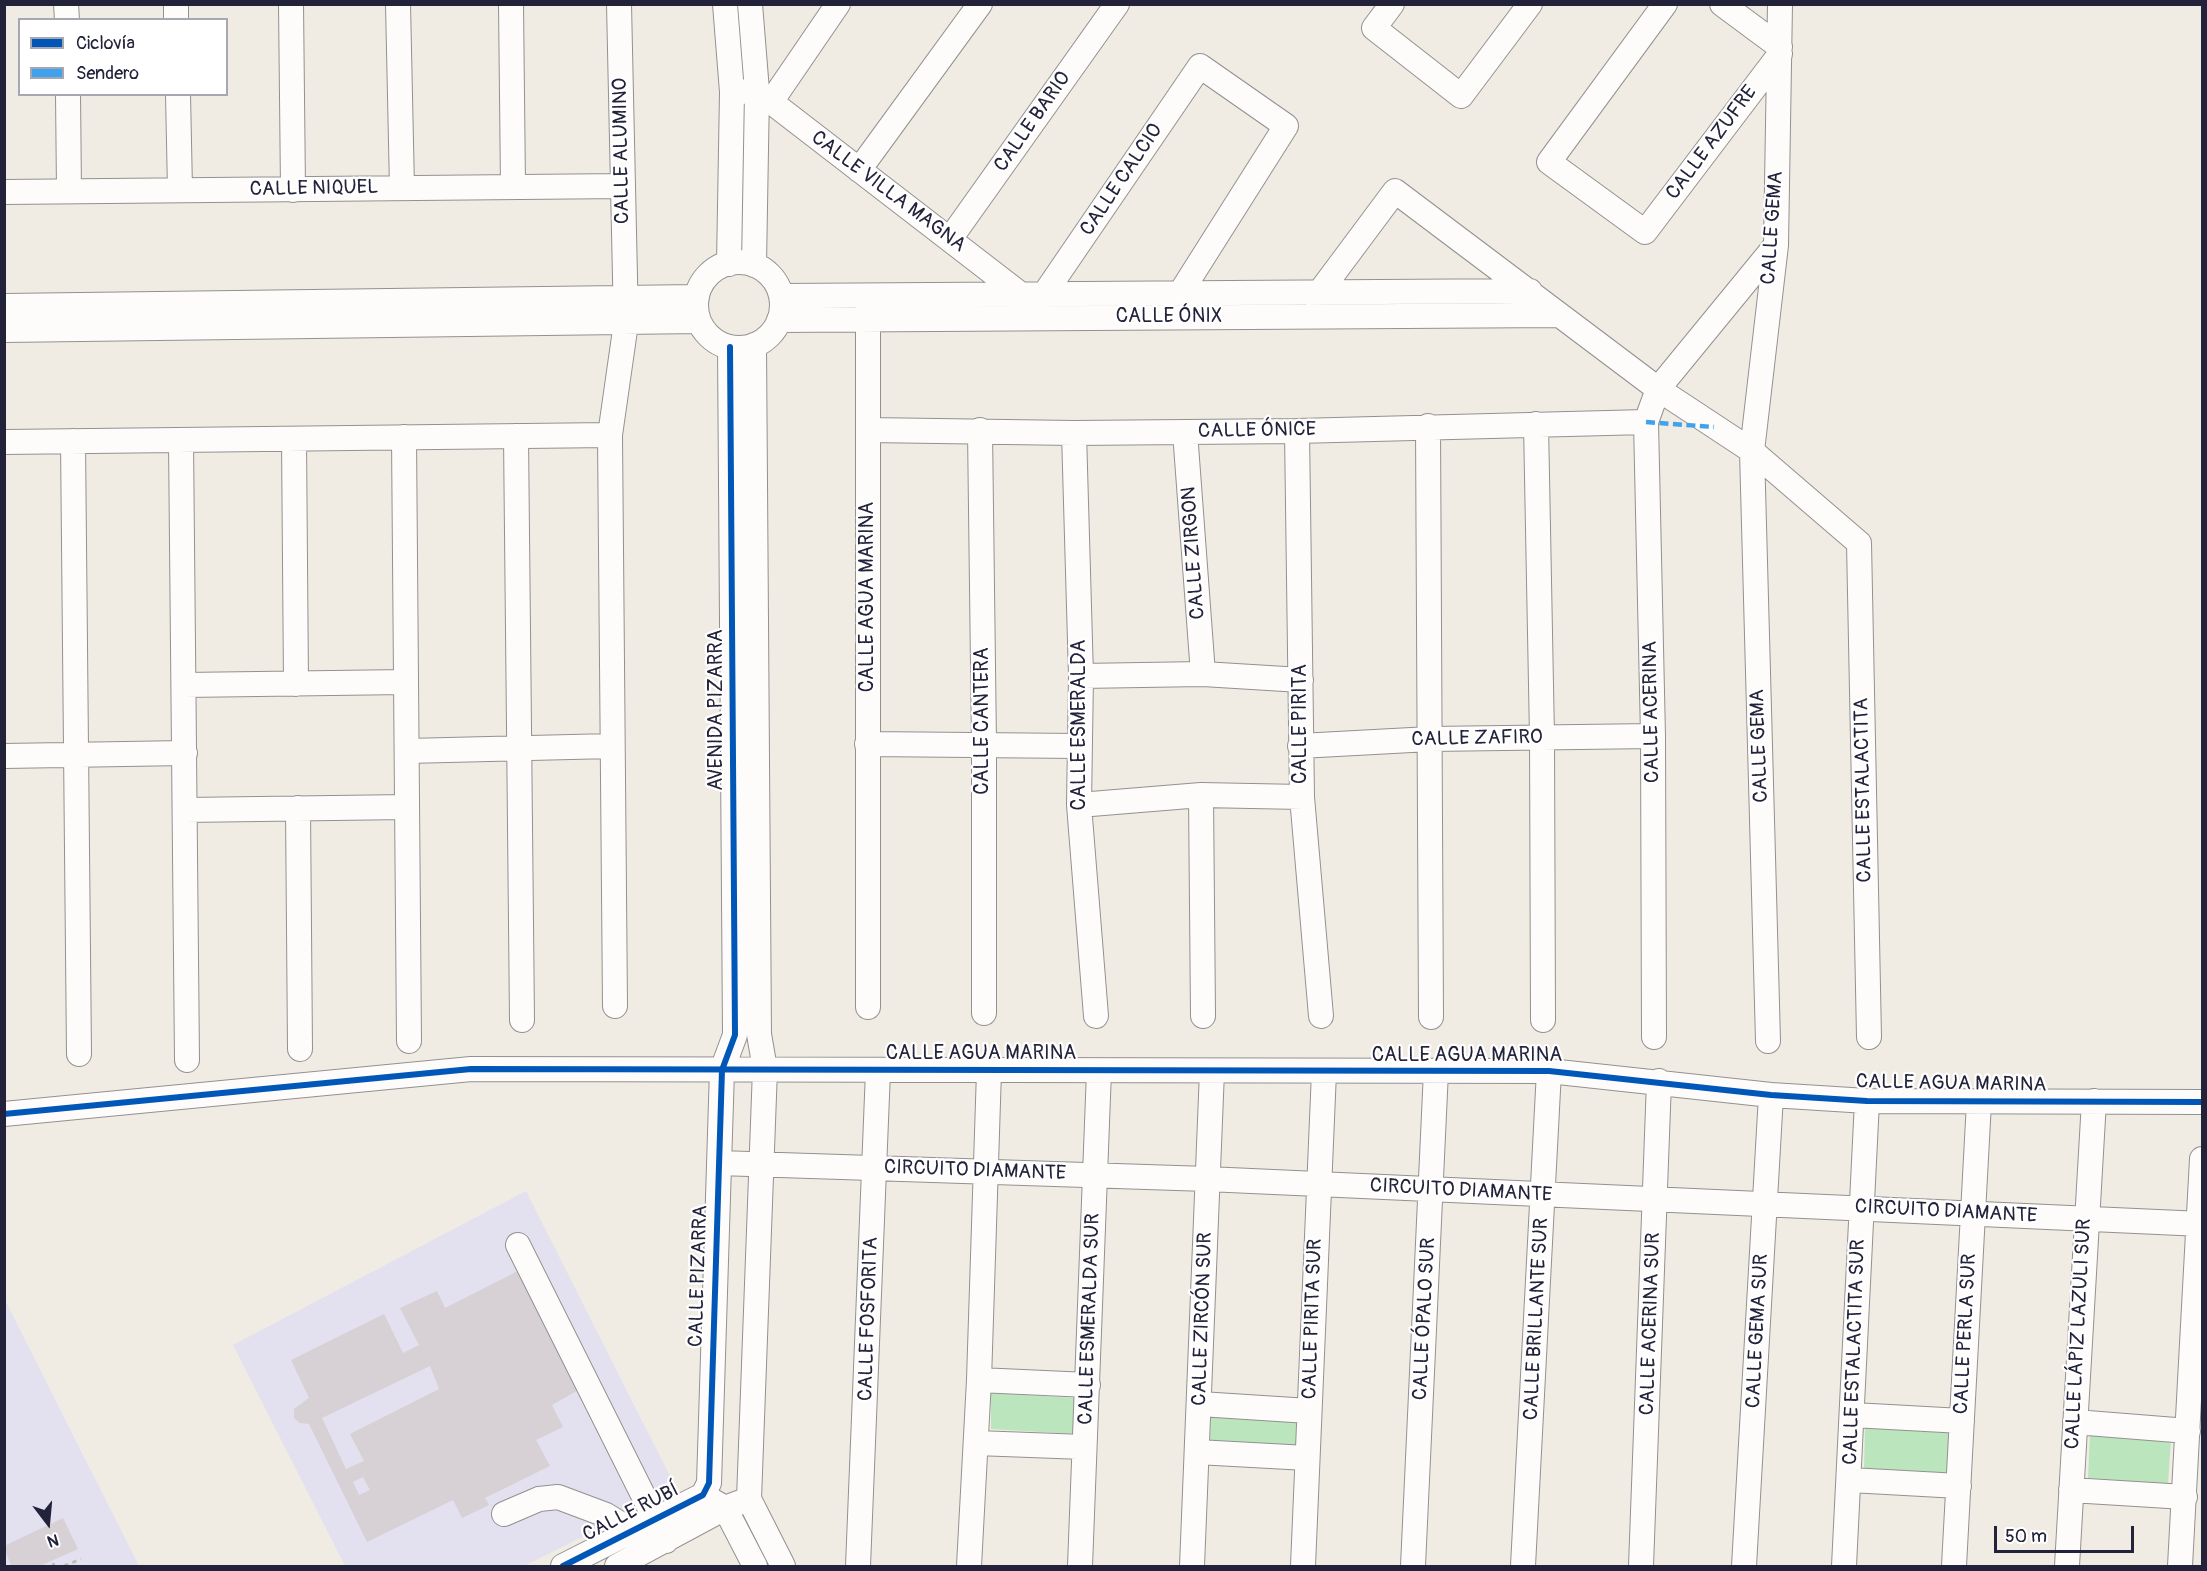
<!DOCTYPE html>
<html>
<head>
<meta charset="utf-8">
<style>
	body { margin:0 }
	#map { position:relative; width:2207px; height:1571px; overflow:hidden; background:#f0ece3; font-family:Pangolin,sans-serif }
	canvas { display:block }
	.frame { position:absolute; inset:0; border:6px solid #22223b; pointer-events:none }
	.legend { position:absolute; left:18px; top:18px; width:210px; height:78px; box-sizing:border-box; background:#fff; border:2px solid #a7a7b1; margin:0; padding:8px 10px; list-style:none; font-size:18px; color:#22223b }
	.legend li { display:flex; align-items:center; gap:12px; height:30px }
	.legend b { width:30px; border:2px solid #a7a7b1 }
	.north { position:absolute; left:18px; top:1493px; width:60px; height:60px; -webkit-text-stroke:4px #fff; paint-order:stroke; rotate:164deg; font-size:16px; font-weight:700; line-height:24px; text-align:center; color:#22223b }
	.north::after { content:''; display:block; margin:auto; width:21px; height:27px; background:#22223b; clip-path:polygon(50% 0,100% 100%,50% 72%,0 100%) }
	.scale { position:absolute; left:1994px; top:1526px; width:140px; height:27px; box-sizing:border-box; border:3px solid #22223b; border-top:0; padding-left:8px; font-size:18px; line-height:21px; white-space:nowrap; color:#22223b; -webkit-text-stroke:4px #fff; paint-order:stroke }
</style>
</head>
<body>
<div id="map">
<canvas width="2207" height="1571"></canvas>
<div class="frame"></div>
<ul class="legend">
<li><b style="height:8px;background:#0057b8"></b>Ciclovía</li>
<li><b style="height:8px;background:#3ea2ec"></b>Sendero</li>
</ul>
<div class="north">N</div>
<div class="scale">50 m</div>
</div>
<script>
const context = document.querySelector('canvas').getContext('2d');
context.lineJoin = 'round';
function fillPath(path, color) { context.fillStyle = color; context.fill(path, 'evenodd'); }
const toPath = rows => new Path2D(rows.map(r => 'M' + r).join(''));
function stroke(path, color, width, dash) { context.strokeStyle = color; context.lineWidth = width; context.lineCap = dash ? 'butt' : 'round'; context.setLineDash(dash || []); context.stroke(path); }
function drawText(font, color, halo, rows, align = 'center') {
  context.font = font + ' Pangolin,sans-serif'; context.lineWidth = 4.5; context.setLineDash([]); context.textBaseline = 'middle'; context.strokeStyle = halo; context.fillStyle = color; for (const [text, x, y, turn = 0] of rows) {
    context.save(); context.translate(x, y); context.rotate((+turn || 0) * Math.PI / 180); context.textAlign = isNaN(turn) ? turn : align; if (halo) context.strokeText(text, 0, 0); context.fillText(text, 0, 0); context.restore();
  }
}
fillPath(toPath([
	[526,1191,677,1490,524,1566,345,1566,233,1345],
	[5,1300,139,1566,5,1566]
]), '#e3e0ef');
fillPath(toPath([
	[991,1393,1076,1398,1074,1434,991,1429],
	[1211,1414,1298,1421,1296,1447,1210,1440],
	[1865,1428,1950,1433,1947,1473,1864,1468],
	[2090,1433,2171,1439,2168,1484,2088,1478]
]), '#bbe5bd');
fillPath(toPath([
	[522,1269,582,1388,552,1405,563,1427,536,1440,550,1466,485,1498,489,1505,462,1518,453,1500,367,1542,309,1424,300,1423,294,1418,294,1409,309,1398,291,1360,384,1314,403,1353,419,1345,400,1308,437,1291,445,1308],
	[430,1366,439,1389,350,1434,364,1461,346,1469,322,1418],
	[363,1477,370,1490,359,1495,353,1482],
	[63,1518,78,1549,40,1566,11,1566,4,1546]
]), '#d7d0d5');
const minor = toPath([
	[66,4,67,20],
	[176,4,176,20],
	[291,4,293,190],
	[398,4,402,188],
	[511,4,513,187],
	[725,4,732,92,729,264],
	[750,4,757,91,754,265],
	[1392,4,1374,28,1461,96,1530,4],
	[1665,4,1549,162,1645,232,1780,54],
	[1722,4,1780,47],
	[732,92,757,91,1019,293,1021,297],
	[68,94,69,191],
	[178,94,180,190],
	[771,102,838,4],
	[859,170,980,4],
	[4,192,623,186],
	[950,239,1117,4],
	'696 305a43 43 0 1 1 86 0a43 43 0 1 1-86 0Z',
	[781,296,1530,291],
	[1044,305,1045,293,1200,66,1286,126,1181,292],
	[4,306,697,297],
	[1317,316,1319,293,1395,191,1658,389,1752,451,1859,543,1869,1037],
	[779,320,1559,315],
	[4,330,699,321],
	[754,345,759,1034,765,1069,749,1499,783,1566],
	[1536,424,1542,737,1543,1020],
	[1428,426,1431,1017],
	[869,430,1074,433,1297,431,1646,422],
	[980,430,984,745,984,1013],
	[1297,431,1302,797,1321,1016],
	[1185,432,1203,674],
	[1074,433,1081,676,1079,805,1096,1016],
	[516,436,522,1020],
	[404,437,409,1041],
	[294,439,296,684],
	[181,440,187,1060],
	[73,441,79,1054],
	[4,442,610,435],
	[1081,676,1203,674,1301,680],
	[184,685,406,682],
	[867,744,1078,746],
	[1300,746,1430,739,1653,736],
	[407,751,612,746],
	[4,756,185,753],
	[1201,795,1203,1016],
	[1079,805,1201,795,1302,797],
	[298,808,300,1049],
	[185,810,407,807],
	[615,1006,610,435,626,323,619,4],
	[868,1007,868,305],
	[1654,1037,1653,736,1646,422,1658,389,1776,245],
	[1768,1041,1752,451,1776,245,1780,4],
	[4,1114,471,1069,1549,1071,1771,1095,1867,1101,2202,1102],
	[719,1163,1207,1179,2202,1224],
	[518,1245,666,1541],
	[979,1380,1088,1385],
	[1200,1404,1309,1411],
	[1853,1415,1962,1421],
	[2075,1422,2188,1431],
	[976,1443,1084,1447],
	[1197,1452,1307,1458],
	[1850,1480,1959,1486],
	[2071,1490,2185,1497],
	[713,1501,725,1508,755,1566],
	[504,1514,539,1499,558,1497,606,1515,632,1531],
	[563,1566,703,1495,709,1483,722,1070,735,1035,730,347],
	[617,1566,725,1508,749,1499],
	[858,1566,878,1071],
	[969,1566,979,1380,989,1071],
	[1080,1566,1099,1071],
	[1192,1566,1212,1071],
	[1303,1566,1324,1072],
	[1413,1566,1436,1071],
	[1523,1566,1549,1071],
	[1641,1566,1659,1081],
	[1744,1566,1771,1095],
	[1844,1566,1867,1101],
	[1954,1566,1979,1102],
	[2067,1566,2094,1101],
	[2180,1566,2202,1159]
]);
stroke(minor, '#939190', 26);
stroke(toPath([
	[53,1563,54,1566],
	[64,1566,81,1559]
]), '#bebdbe', 3, [4.5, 4.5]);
stroke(minor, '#fdfcfb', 24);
stroke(toPath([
	[1646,422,1714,427]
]), '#3ea2ec', 4.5, [9, 4.5]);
stroke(toPath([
	[4,1114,471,1069,1549,1071,1771,1095,1867,1101,2202,1102],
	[563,1566,703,1495,709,1483,722,1070,735,1035,730,347]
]), '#0057b8', 6);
drawText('20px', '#22223b', '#fff', [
	["CALLE BARIO",1033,122,-55],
	["CALLE AZUFRE",1712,143,-53],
	["CALLE ALUMINO",622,151,-91],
	["CALLE CALCIO",1122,180,-56],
	["CALLE NIQUEL",314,189,-1],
	["CALLE VILLA MAGNA",888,192,37],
	["CALLE GEMA",1773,228,-86],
	["CALLE ÓNIX",1169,317],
	["CALLE ÓNICE",1257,431,-1],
	["CALLE ZIRGON",1194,553,-94],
	["CALLE AGUA MARINA",868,597,-90],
	["AVENIDA PIZARRA",717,710,-90],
	["CALLE ACERINA",1652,712,-91],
	["CALLE CANTERA",983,721,-90],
	["CALLE PIRITA",1301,724,-90],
	["CALLE ESMERALDA",1080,725,-90],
	["CALLE ZAFIRO",1477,739,-1],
	["CALLE GEMA",1760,746,-92],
	["CALLE ESTALACTITA",1864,790,-91],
	["CALLE AGUA MARINA",981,1054],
	["CALLE AGUA MARINA",1467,1056],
	["CALLE AGUA MARINA",1951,1084,1],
	["CIRCUITO DIAMANTE",975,1171,2],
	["CIRCUITO DIAMANTE",1461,1191,3],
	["CIRCUITO DIAMANTE",1946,1212,3],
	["CALLE PIZARRA",699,1276,-88],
	["CALLE FOSFORITA",869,1319,-88],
	["CALLE ESMERALDA SUR",1090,1319,-88],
	["CALLE ZIRCÓN SUR",1203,1319,-88],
	["CALLE PIRITA SUR",1313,1319,-88],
	["CALLE ÓPALO SUR",1425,1319,-87],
	["CALLE BRILLANTE SUR",1537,1319,-87],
	["CALLE ACERINA SUR",1651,1324,-88],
	["CALLE GEMA SUR",1758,1331,-87],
	["CALLE PERLA SUR",1966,1334,-87],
	["CALLE LÁPIZ LAZULI SUR",2079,1334,-87],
	["CALLE ESTALACTITA SUR",1855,1352,-88],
	["CALLE RUBÍ",631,1513,-27]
]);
</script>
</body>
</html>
